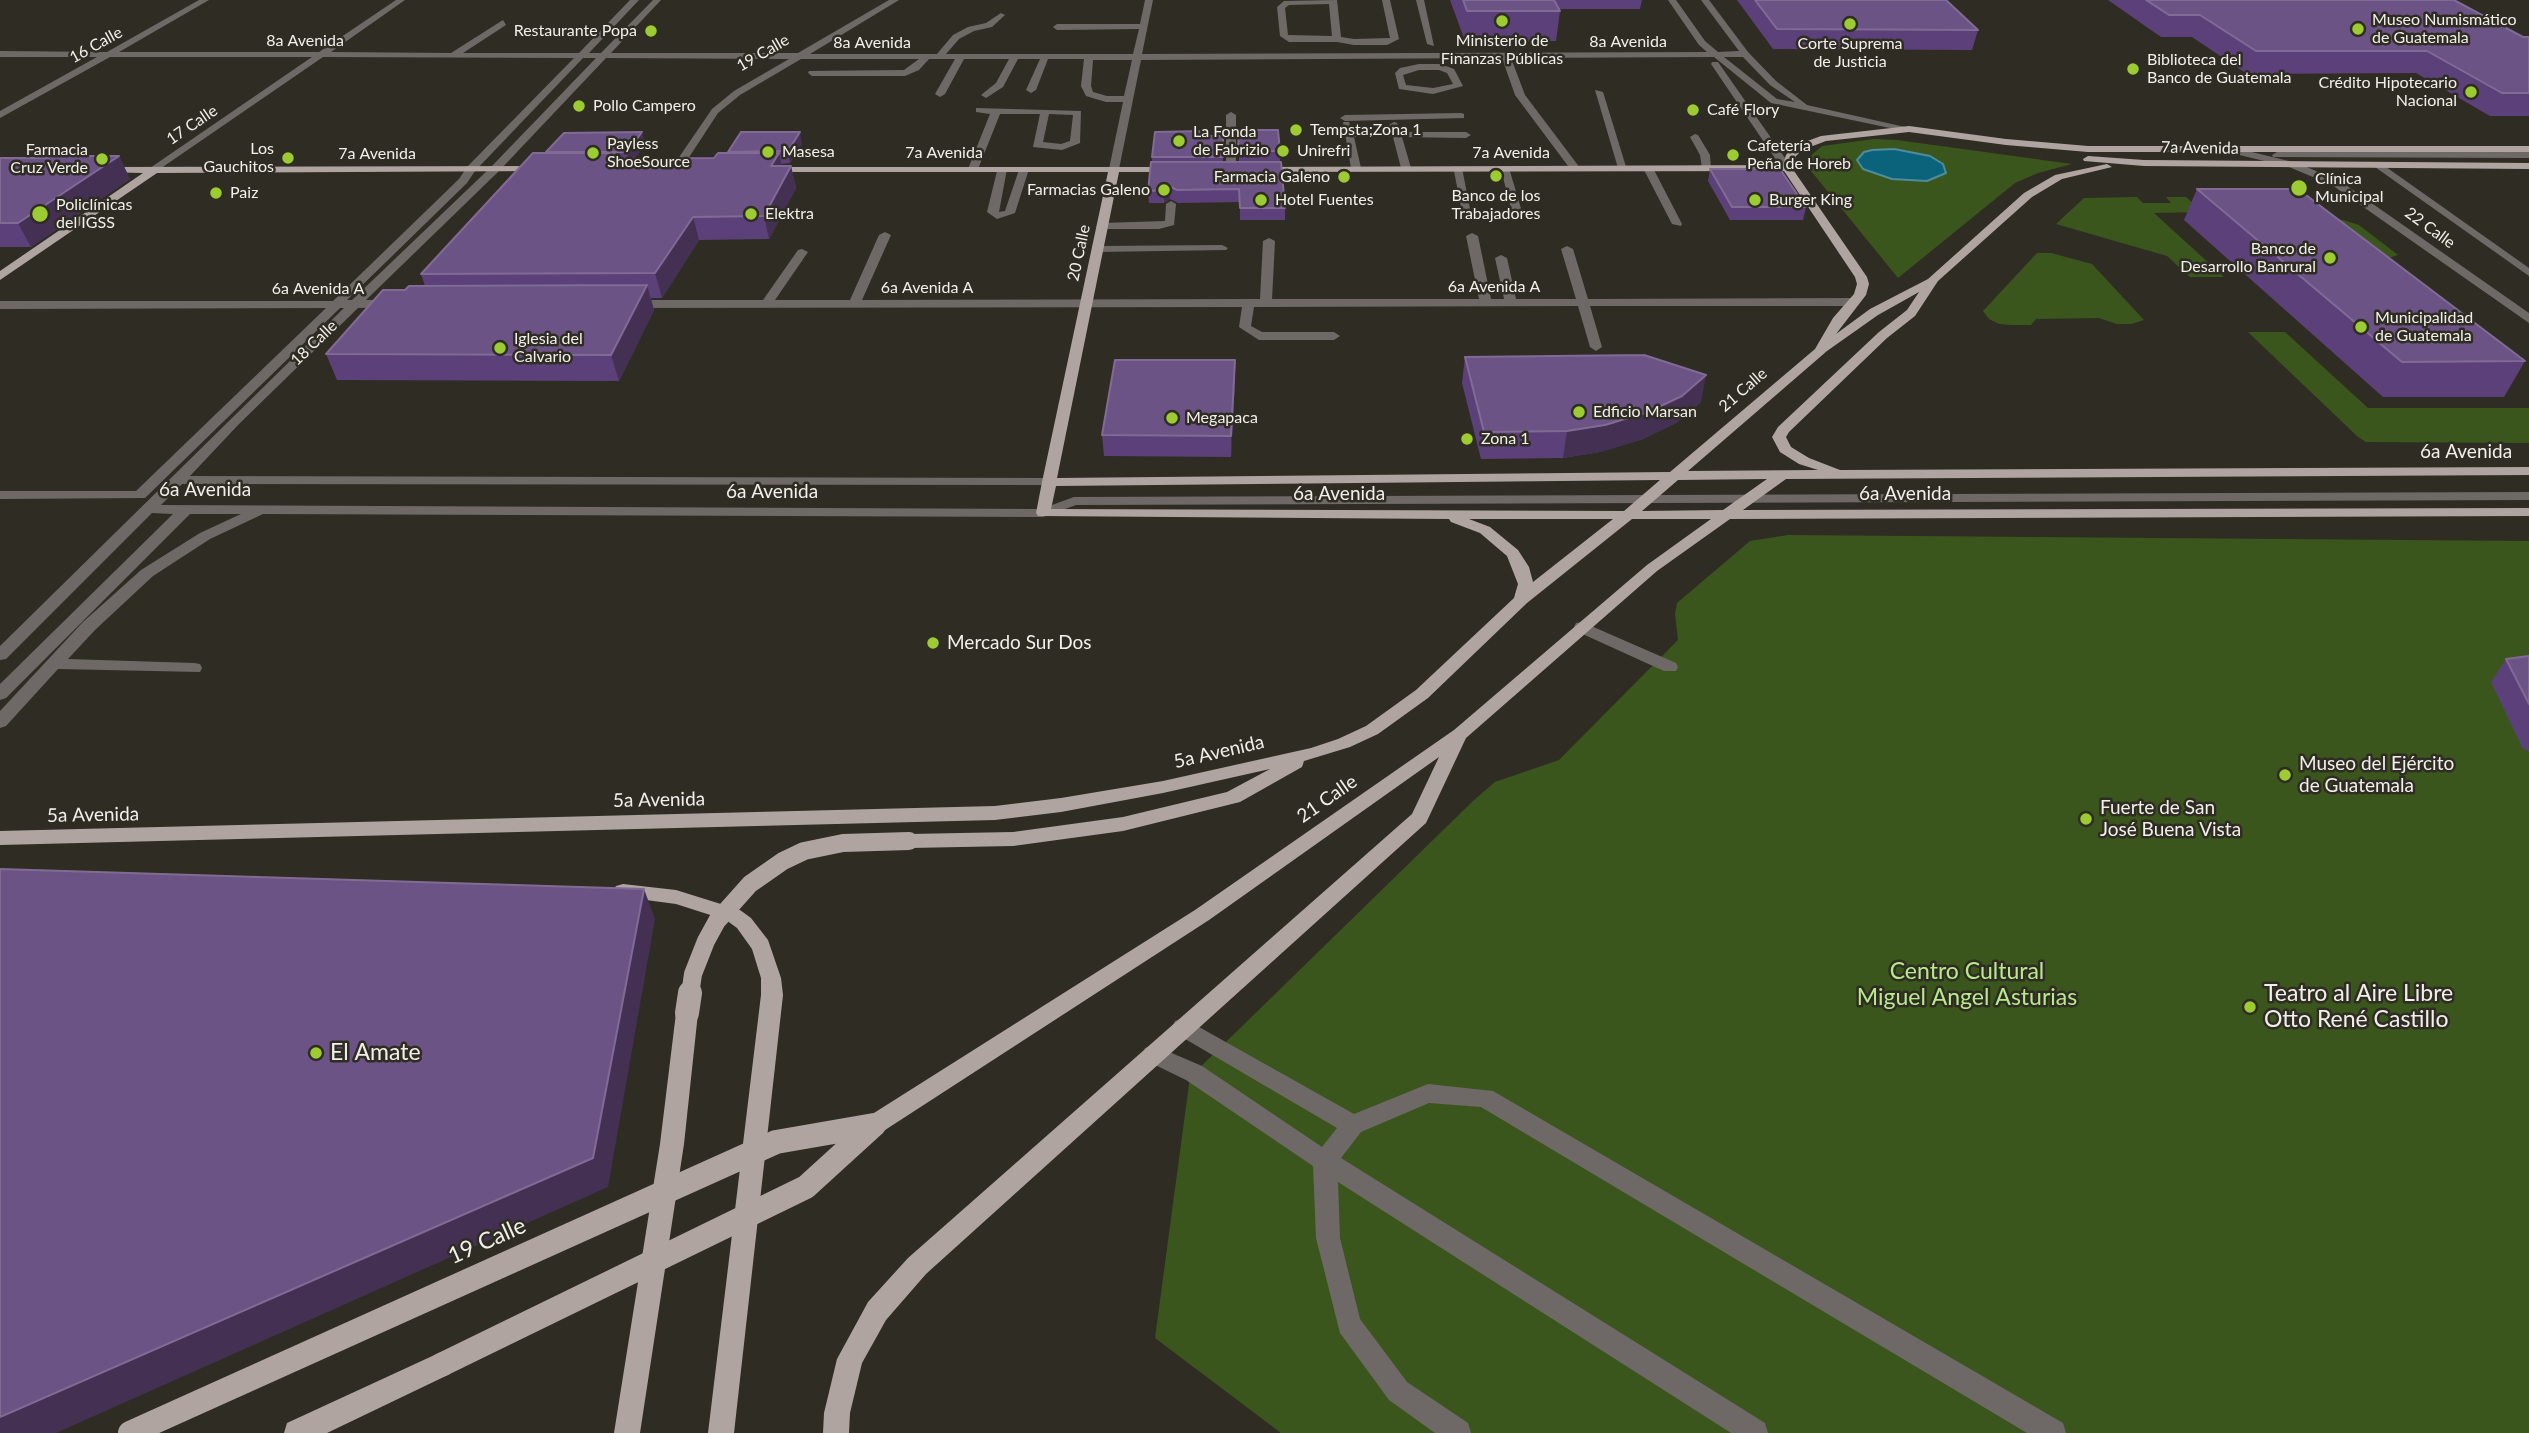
<!DOCTYPE html>
<html>
<head>
<meta charset="utf-8">
<style>
	body { margin:0 }
	canvas { display:block; background:#2f2c23 }
</style>
</head>
<body>
<canvas width="2529" height="1433"></canvas>
<script>
const context = document.querySelector('canvas').getContext('2d');
context.lineJoin = 'round';
function fillPath(path, color) { context.fillStyle = color; context.fill(path, 'evenodd'); }
const toPath = rows => new Path2D(rows.map(r => 'M' + r).join(''));
function stroke(path, color, width, dash) { context.strokeStyle = color; context.lineWidth = width; context.lineCap = dash ? 'butt' : 'round'; context.setLineDash(dash || []); context.stroke(path); }
function drawText(font, color, halo, rows, align = 'center') {
  context.font = font + ' Lato,sans-serif'; context.lineWidth = 5; context.setLineDash([]); context.textBaseline = 'middle'; context.strokeStyle = halo; context.fillStyle = color; for (const [text, x, y, turn = 0] of rows) {
    context.save(); context.translate(x, y); context.rotate((+turn || 0) * Math.PI / 180); context.textAlign = isNaN(turn) ? turn : align; if (halo) context.strokeText(text, 0, 0); context.fillText(text, 0, 0); context.restore();
  }
}
fillPath(toPath([
	[1874,139,1897,140,2072,164,2038,173,2015,183,1898,278,1807,166,1808,158,1822,146],
	[2137,197,2143,203,2171,203,2166,197,2186,197,2203,212,2154,213,2224,277,2190,277,2167,256,2056,224,2084,198],
	[2327,218,2343,220,2359,225,2398,255,2364,266],
	[2037,253,2051,253,2092,264,2144,320,2131,324,2117,324,2099,318,2036,319,2031,325,2011,325,1999,324,1989,319,1983,311],
	[2248,332,2285,332,2368,408,2529,408,2529,443,2366,442,2358,437],
	[1788,535,2529,541,2529,1433,1281,1433,1155,1338,1190,1077,1473,801,1495,782,1559,760,1678,640,1675,614,1677,603,1750,541]
]), '#3a561c');
const water = toPath([
	[1894,149,1930,156,1943,164,1946,173,1927,181,1892,179,1863,169,1857,160,1864,152,1872,150,1894,149]
]);
fillPath(water, '#0a627b');
stroke(water, '#4f8c9c', 2);
fillPath(toPath([
	[199,0,209,0,119,52,319,52,396,0,405,0,331,52,451,53,503,20,506,25,463,53,579,53,630,0,639,0,589,53,601,53,653,0,661,0,611,53,798,53,889,0,899,0,810,54,937,54,953,35,968,27,986,23,1001,13,1005,15,992,27,974,31,959,39,946,54,1133,54,1139,29,1057,30,1053,27,1057,24,1140,24,1145,0,1153,0,1142,54,1707,52,1699,45,1668,0,1676,0,1705,41,1718,52,1739,51,1701,0,1709,0,1748,52,1776,81,1807,105,1914,129,1909,132,1771,103,1714,57,1511,58,1525,95,1580,168,1575,171,1571,170,1515,95,1502,58,1141,60,1119,169,1114,172,1109,169,1123,102,1106,102,1086,96,1081,86,1084,59,1048,59,1036,90,1031,93,1026,90,1040,59,1018,59,1003,87,986,98,981,95,996,83,1009,59,964,59,945,94,940,97,935,94,955,59,929,59,919,70,905,76,812,76,808,73,809,71,904,70,919,59,801,59,740,95,718,113,680,171,676,172,671,169,712,109,734,91,789,59,606,58,499,171,366,300,391,300,395,301,395,307,358,308,239,424,190,476,1049,478,1054,479,1056,482,1054,485,182,484,161,505,1041,509,1074,497,2529,492,2529,500,1076,505,1043,517,263,514,210,539,153,576,95,630,68,659,194,663,200,664,202,668,200,672,58,669,6,726,0,728,0,711,83,622,141,570,200,533,241,514,190,514,6,698,0,700,0,684,173,514,152,513,6,659,0,660,0,646,344,308,340,308,145,498,0,499,0,491,136,491,326,308,0,309,0,301,333,301,459,179,467,167,574,58,323,57,154,173,150,172,150,168,312,57,110,57,0,118,0,111,97,57,0,57,0,51,107,52,199,0],
	[1724,57,1743,57,1770,85,1795,102,1777,99,1724,57],
	[583,58,596,58,491,167,352,300,347,300,467,183,475,171,583,58],
	[1093,60,1132,60,1124,96,1107,96,1093,92,1091,86,1093,60],
	[1337,0,1341,37,1354,39,1390,38,1382,0,1390,0,1399,39,1387,45,1354,45,1337,42,1289,42,1280,36,1277,7,1284,1,1337,0],
	[1329,4,1332,36,1288,35,1285,8,1289,5,1329,4],
	[1416,0,1424,0,1434,46,1427,44,1416,0],
	[1712,62,1718,62,1792,168,1791,170,1783,170,1711,64,1712,62],
	[1419,64,1440,64,1454,69,1463,86,1433,94,1399,89,1395,73,1400,68,1419,64],
	[1419,70,1439,70,1447,73,1453,84,1433,88,1406,85,1403,75,1419,70],
	[1595,90,1603,92,1627,170,1618,168,1595,90],
	[976,108,1081,111,1080,143,1062,150,1033,147,1040,114,1000,114,978,169,969,171,968,169,990,114,976,112,976,108],
	[1049,114,1073,115,1070,141,1061,144,1043,142,1049,114],
	[1231,112,1236,115,1236,169,1231,172,1226,169,1226,115,1231,112],
	[1461,113,1464,114,1464,118,1345,121,1340,118,1345,115,1461,113],
	[1343,122,1349,122,1352,131,1391,131,1389,125,1394,122,1397,123,1401,132,1466,132,1471,135,1466,138,1402,137,1411,168,1406,171,1401,168,1393,137,1354,137,1361,168,1356,171,1351,168,1343,122],
	[1695,134,1698,135,1710,155,1711,170,1702,168,1700,155,1690,137,1695,134],
	[2227,146,2297,163,2340,181,2529,313,2529,323,2332,185,2289,167,2223,151,2223,147,2227,146],
	[2277,152,2529,152,2529,158,2273,157,2272,155,2277,152],
	[2379,162,2529,268,2529,276,2375,167,2375,163,2379,162],
	[1453,166,1462,168,1471,214,1462,212,1453,166],
	[1500,166,1509,168,1522,212,1521,214,1512,212,1500,166],
	[1644,166,1653,168,1682,224,1681,226,1672,224,1643,168,1644,166],
	[998,167,1007,169,999,212,1005,211,1020,167,1029,169,1015,213,997,219,987,212,998,167],
	[1171,201,1176,204,1174,225,1159,229,1102,229,1096,226,1102,223,1165,221,1166,204,1171,201],
	[885,232,891,235,862,300,1260,299,1263,241,1269,238,1275,241,1272,299,1479,299,1466,236,1472,233,1478,236,1491,299,1504,299,1495,258,1501,255,1507,258,1516,299,1576,299,1561,249,1567,246,1573,249,1588,299,1854,298,1860,302,1854,306,1590,306,1602,347,1596,351,1590,347,1578,306,1254,307,1251,326,1262,332,1334,332,1340,336,1334,340,1259,340,1239,327,1242,307,629,308,623,304,629,300,763,300,798,250,802,249,808,252,775,300,850,300,879,235,885,232],
	[1222,245,1228,248,1226,250,1098,252,1092,249,1098,246,1222,245],
	[1582,622,1676,663,1678,667,1676,671,1664,671,1576,631,1574,627,1576,623,1582,622],
	[1183,1018,1354,1114,1428,1084,1493,1091,2063,1423,2066,1433,2027,1433,1481,1107,1429,1103,1361,1132,1341,1158,1765,1423,1768,1433,1731,1433,1338,1182,1340,1238,1360,1319,1407,1382,1468,1423,1471,1433,1435,1433,1389,1400,1340,1333,1316,1238,1313,1166,1186,1080,1145,1060,1142,1054,1145,1048,1153,1045,1202,1066,1322,1147,1337,1128,1175,1033,1172,1027,1175,1021,1183,1018]
]), '#6e6967');
fillPath(toPath([
	[1909,126,2006,139,2088,146,2529,146,2529,152,2088,152,2006,145,1909,132,1826,141,1802,150,1796,156,1792,168,1867,277,1869,284,1866,295,1836,334,1870,309,1928,279,2024,193,2055,175,2107,164,2112,167,2062,179,2032,197,1938,281,1915,316,1887,338,1789,432,1786,437,1791,447,1809,458,1840,470,2529,467,2529,475,1786,479,1743,510,2529,508,2529,516,1730,519,1657,571,1466,738,1426,823,926,1274,886,1320,862,1363,850,1413,849,1433,823,1433,824,1413,837,1359,868,1302,908,1258,1412,814,1439,757,1209,920,882,1132,874,1135,866,1132,863,1125,866,1118,1195,910,1454,730,1647,565,1711,519,1632,519,1527,603,1428,698,1378,734,1350,747,1304,761,1302,767,1240,802,1123,831,1013,846,909,848,902,846,899,841,902,836,909,834,1013,832,1123,817,1227,792,1270,769,1163,793,1061,812,995,820,0,845,0,831,995,806,1061,798,1163,781,1311,748,1338,739,1366,726,1416,690,1514,598,1518,584,1507,556,1480,533,1451,522,1449,519,1038,516,1036,513,1042,482,1108,172,769,172,764,169,765,167,1175,167,1176,169,1171,172,1119,172,1057,478,1670,472,1815,349,1833,318,1854,294,1857,284,1855,277,1784,171,1259,172,1254,169,1255,167,1783,165,1786,155,1794,146,1821,136,1909,126],
	[1919,292,1907,310,1879,332,1778,427,1772,437,1780,452,1799,464,1818,470,1688,471,1827,351,1878,315,1919,292],
	[1767,479,1723,510,1642,511,1678,480,1767,479],
	[1660,480,1624,511,1051,509,1056,486,1660,480],
	[1469,519,1613,519,1533,582,1529,567,1518,550,1490,527,1469,519],
	[2088,156,2144,160,2529,163,2529,169,2144,166,2084,161,2083,159,2088,156],
	[541,166,546,169,545,171,157,173,0,280,0,271,143,173,100,172,100,168,104,167,541,166],
	[623,884,676,890,740,910,751,918,768,940,781,978,783,995,734,1433,708,1433,761,995,761,978,752,949,737,928,726,920,676,904,616,896,613,891,616,886,623,884],
	[687,1004,695,1007,698,1013,684,1144,640,1433,614,1433,660,1144,676,1013,679,1007,687,1004],
	[441,1352,450,1356,454,1365,450,1374,327,1433,284,1433,287,1423,441,1352]
]), '#b0a4a1');
stroke(toPath([
	[690,995,693,974,706,941,717,921,750,884,783,861,804,851,843,843,909,841]
]), '#b0a4a1', 18);
stroke(toPath([
	[687,1013,690,993],
	[441,1365,806,1187,874,1125],
	[130,1433,776,1142,874,1125]
]), '#b0a4a1', 24);
fillPath(toPath([
	[1450,0,1642,0,1640,9,1559,9,1560,11,1556,41,1465,41],
	[1737,0,1946,0,1978,30,1972,50,1773,49],
	[2108,0,2454,0,2523,37,2529,37,2529,116,2490,116,2416,73,2247,74,2192,37,2161,37],
	[1239,130,1280,151,1280,162,1285,208,1285,220,1240,220,1240,202,1178,203,1170,199,1164,203,1149,203,1148,191,1152,162,1152,157,1204,136,1223,136,1223,162,1239,162],
	[646,144,634,159,714,158,728,153,728,152,802,144,790,163,781,164,782,166,791,166,796,188,769,239,699,240,662,298,651,298,654,310,619,381,337,380,326,354,405,290,425,286,421,274,547,153,546,152],
	[119,156,130,179,31,247,0,247,0,158],
	[1710,169,1806,207,1803,220,1730,220,1708,181],
	[2197,189,2525,361,2504,397,2383,397,2184,220],
	[1465,357,1701,402,1676,423,1643,439,1600,452,1563,458,1481,459,1462,383],
	[1235,380,1231,457,1104,456,1102,435],
	[2529,656,2529,751,2523,749,2491,682,2506,659]
]), '#5c4079');
fillPath(toPath([
	[642,132,646,144,630,164,627,152],
	[800,132,802,144,790,163,788,151],
	[779,153,784,175,771,166],
	[119,156,130,179,31,247,18,223],
	[791,166,796,188,769,239,764,216],
	[1169,186,1170,199,1164,203,1164,190],
	[693,217,699,240,662,298,655,273],
	[647,285,654,310,619,381,611,355],
	[1235,360,1235,380,1231,457,1231,436],
	[1706,375,1701,402,1676,423,1643,439,1600,452,1563,458,1567,431],
	[644,889,655,919,608,1187,56,1433,0,1433,0,1417]
]), '#433052');
const building = toPath([
	[1463,0,1554,0,1560,11,1467,11,1463,0],
	[1755,0,1946,0,1978,30,1777,29,1755,0],
	[2146,0,2454,0,2523,37,2529,37,2529,93,2502,93,2427,51,2256,51,2200,15,2169,15,2146,0],
	[1239,130,1278,130,1280,151,1238,151,1239,130],
	[1204,131,1204,136,1223,136,1223,157,1152,157,1155,132,1204,131],
	[642,132,627,152,546,152,564,133,642,132],
	[741,132,800,132,788,151,728,152,741,132],
	[533,153,615,153,610,159,714,158,718,153,779,153,771,166,791,166,764,216,693,217,655,273,421,274,533,153],
	[52,156,119,156,18,223,0,223,0,158,48,158,52,156],
	[1151,162,1281,162,1285,208,1240,208,1239,189,1177,190,1169,186,1164,190,1148,191,1151,162],
	[1710,169,1780,169,1806,207,1732,207,1710,169],
	[2197,189,2298,189,2525,361,2402,362,2197,189],
	[647,285,611,355,326,354,383,290,405,290,409,286,647,285],
	[1644,355,1706,375,1682,396,1648,412,1605,425,1567,431,1484,432,1465,357,1644,355],
	[1115,360,1235,360,1231,436,1102,435,1115,360],
	[2529,656,2529,704,2506,659,2529,656],
	[0,869,644,889,593,1158,0,1417,0,869]
]);
fillPath(building, '#6c5385');
stroke(building, '#816b95', 2);
for (const [x, y, r, color] of [
	[1502,21,7,"#9ccb32"],
	[1850,24,7,"#9ccb32"],
	[2358,29,7,"#9ccb32"],
	[651,31,7,"#9ccb32"],
	[2133,69,7,"#9ccb32"],
	[2471,92,7,"#9ccb32"],
	[579,106,7,"#9ccb32"],
	[1693,110,7,"#9ccb32"],
	[1296,130,7,"#9ccb32"],
	[1179,141,7,"#9ccb32"],
	[1283,151,7,"#9ccb32"],
	[768,152,7,"#9ccb32"],
	[593,153,7,"#9ccb32"],
	[1733,155,7,"#9ccb32"],
	[288,158,7,"#9ccb32"],
	[102,159,7,"#9ccb32"],
	[1496,176,7,"#9ccb32"],
	[1344,177,7,"#9ccb32"],
	[2299,188,9,"#9ccb32"],
	[1164,190,7,"#9ccb32"],
	[216,193,7,"#9ccb32"],
	[1261,200,7,"#9ccb32"],
	[1755,200,7,"#9ccb32"],
	[40,214,9,"#9ccb32"],
	[751,214,7,"#9ccb32"],
	[2330,258,7,"#9ccb32"],
	[2361,327,7,"#9ccb32"],
	[500,348,7,"#9ccb32"],
	[1579,412,7,"#9ccb32"],
	[1172,418,7,"#9ccb32"],
	[1467,439,7,"#9ccb32"],
	[933,643,7,"#9ccb32"],
	[2285,775,7,"#9ccb32"],
	[2086,819,7,"#9ccb32"],
	[2250,1007,7,"#9ccb32"],
	[316,1053,7,"#9ccb32"]
]) { const dot = new Path2D(); dot.arc(x, y, r, 0, 2 * Math.PI); context.fillStyle = color; context.fill(dot); stroke(dot, '#2f2c23', 2.5); }
drawText('16px', '#f1efe9', '#2f2c23', [
	["Museo Numismático",2372,20],
	["de Guatemala",2372,38],
	["Restaurante Popa",637,31,"right"],
	["Ministerio de",1502,41,"center"],
	["Finanzas Públicas",1502,59,"center"],
	["Corte Suprema",1850,44,"center"],
	["de Justicia",1850,62,"center"],
	["Biblioteca del",2147,60],
	["Banco de Guatemala",2147,78],
	["Crédito Hipotecario",2457,83,"right"],
	["Nacional",2457,101,"right"],
	["Pollo Campero",593,106],
	["Café Flory",1707,110],
	["Tempsta;Zona 1",1310,130],
	["La Fonda",1193,132],
	["de Fabrizio",1193,150],
	["Payless",607,144],
	["ShoeSource",607,162],
	["Cafetería",1747,146],
	["Peña de Horeb",1747,164],
	["Los",274,149,"right"],
	["Gauchitos",274,167,"right"],
	["Farmacia",88,150,"right"],
	["Cruz Verde",88,168,"right"],
	["Unirefri",1297,151],
	["Masesa",782,152],
	["Farmacia Galeno",1330,177,"right"],
	["Clínica",2315,179],
	["Municipal",2315,197],
	["Farmacias Galeno",1150,190,"right"],
	["Paiz",230,193],
	["Banco de los",1496,196,"center"],
	["Trabajadores",1496,214,"center"],
	["Hotel Fuentes",1275,200],
	["Burger King",1769,200],
	["Policlínicas",56,205],
	["del IGSS",56,223],
	["Elektra",765,214],
	["Banco de",2316,249,"right"],
	["Desarrollo Banrural",2316,267,"right"],
	["Municipalidad",2375,318],
	["de Guatemala",2375,336],
	["Iglesia del",514,339],
	["Calvario",514,357],
	["Edficio Marsan",1593,412],
	["Megapaca",1186,418],
	["Zona 1",1481,439]
], 'left');
drawText('16px', '#f1efe9', '#2f2c23', [
	["8a Avenida",305,41],
	["8a Avenida",1628,42],
	["8a Avenida",872,43],
	["16 Calle",96,45,-29],
	["19 Calle",763,53,-30],
	["17 Calle",192,125,-34],
	["7a Avenida",2200,148,1],
	["7a Avenida",944,153],
	["7a Avenida",1511,153],
	["7a Avenida",377,154],
	["22 Calle",2430,228,36],
	["20 Calle",1079,253,-78],
	["6a Avenida A",1494,287],
	["6a Avenida A",927,288],
	["6a Avenida A",318,289],
	["18 Calle",314,343,-44],
	["21 Calle",1743,390,-41]
]);
drawText('19px', '#f1efe9', '#2f2c23', [
	["6a Avenida",2466,452],
	["6a Avenida",205,490],
	["6a Avenida",772,492],
	["6a Avenida",1339,494],
	["6a Avenida",1905,494],
	["5a Avenida",1219,752,-13],
	["21 Calle",1327,799,-35],
	["5a Avenida",659,800,-1],
	["5a Avenida",93,815,-1]
]);
drawText('19px', '#f1efe9', '#2f2c23', [
	["Mercado Sur Dos",947,643],
	["Museo del Ejército",2299,764],
	["de Guatemala",2299,786],
	["Fuerte de San",2100,808],
	["José Buena Vista",2100,830]
], 'left');
drawText('23px', '#b7ea8a', '#2f2c23', [
	["Centro Cultural",1967,972],
	["Miguel Angel Asturias",1967,998]
]);
drawText('23px', '#f1efe9', '#2f2c23', [
	["Teatro al Aire Libre",2264,994],
	["Otto René Castillo",2264,1020],
	["El Amate",330,1053]
], 'left');
drawText('23px', '#f1efe9', '#2f2c23', [
	["19 Calle",487,1241,-24]
]);
</script>
</body>
</html>
